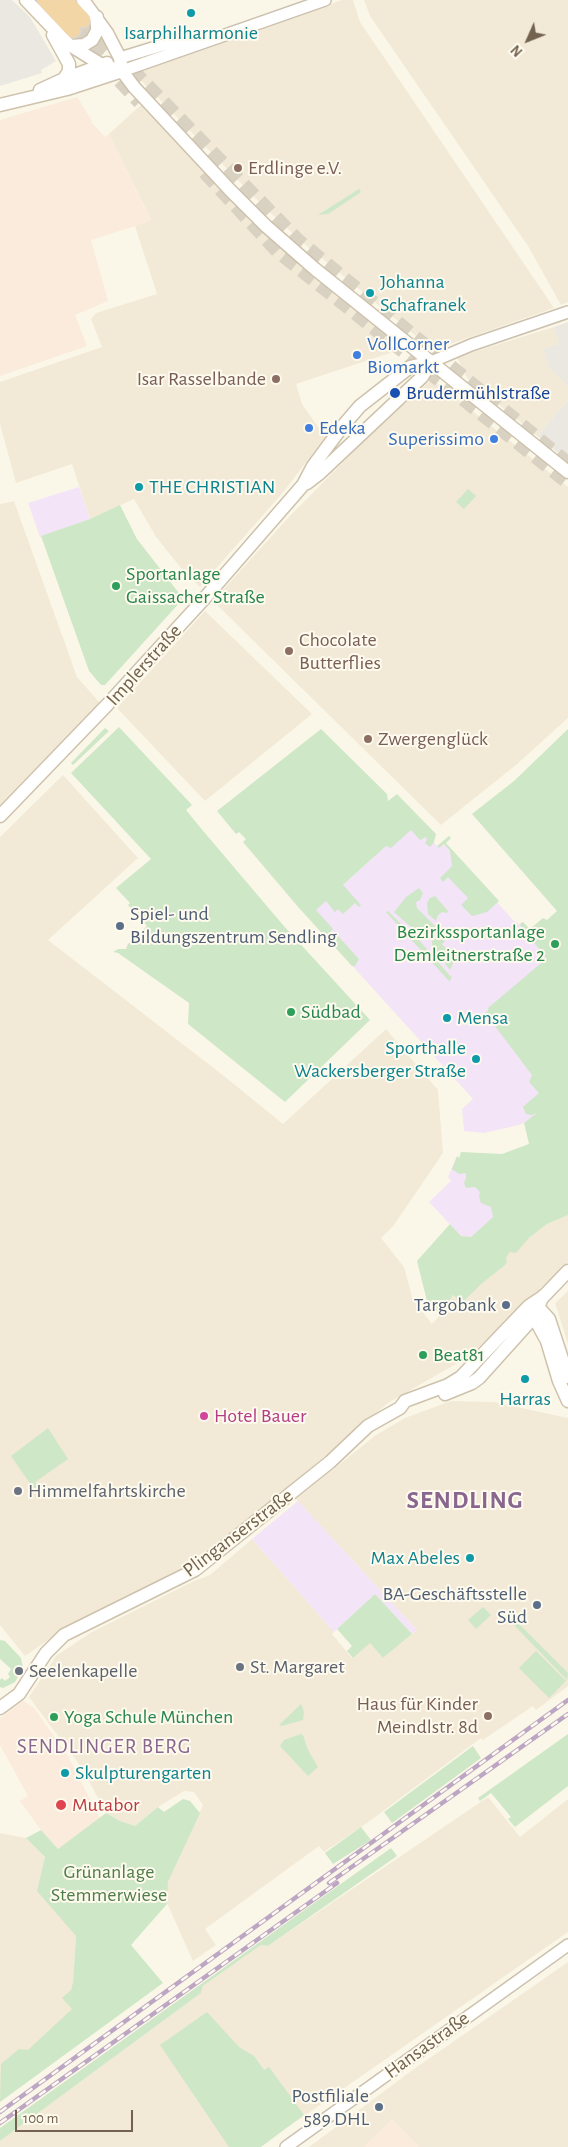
<!DOCTYPE html>
<html>
<head>
<meta charset="utf-8">
<style>
	body { margin:0 }
	#map { position:relative; width:568px; height:2147px; overflow:hidden; background:#fbf7e8; font-family:"Alegreya Sans",sans-serif }
	canvas { display:block }
	.north { position:absolute; left:503px; top:15px; width:50px; height:50px; -webkit-text-stroke:4px #fefaee; paint-order:stroke; rotate:226deg; font-size:14px; font-weight:700; line-height:20px; text-align:center; color:#72624e }
	.north::after { content:''; display:block; margin:auto; width:18px; height:22px; background:#72624e; clip-path:polygon(50% 0,100% 100%,50% 72%,0 100%) }
	.scale { position:absolute; left:15px; top:2110px; width:118px; height:22px; box-sizing:border-box; border:2px solid #72624e; border-top:0; padding-left:6px; font-size:15px; line-height:18px; white-space:nowrap; color:#72624e; -webkit-text-stroke:4px #fefaee; paint-order:stroke }
</style>
</head>
<body>
<div id="map">
<canvas width="568" height="2147"></canvas>
<div class="north">N</div>
<div class="scale">100 m</div>
</div>
<script>
const context = document.querySelector('canvas').getContext('2d');
context.lineJoin = 'round';
function fillPath(path, color) { context.fillStyle = color; context.fill(path, 'evenodd'); }
const toPath = rows => new Path2D(rows.map(r => 'M' + r).join(''));
function stroke(path, color, width, dash) { context.strokeStyle = color; context.lineWidth = width; context.lineCap = dash ? 'butt' : 'round'; context.setLineDash(dash || []); context.stroke(path); }
function drawText(font, color, halo, rows, align = 'center') {
  context.font = font + ' "Alegreya Sans",sans-serif'; context.lineWidth = 4; context.setLineDash([]); context.textBaseline = 'middle'; context.strokeStyle = halo; context.fillStyle = color; for (const [text, x, y, turn = 0] of rows) {
    context.save(); context.translate(x, y); context.rotate((+turn || 0) * Math.PI / 180); context.textAlign = isNaN(turn) ? turn : align; if (halo) context.strokeText(text, 0, 0); context.fillText(text, 0, 0); context.restore();
  }
}
fillPath(toPath([
	[342,0,353,0,360,22,554,308,433,350,302,242,263,206,134,73],
	[364,0,568,0,568,302,561,305,528,246,370,16],
	[144,102,281,249,399,343,390,353,296,384,302,404,325,437,285,490,200,587,185,573,156,537,134,499,90,519,72,464,16,483,0,424,0,382,102,347,91,319,96,313,157,294,135,226,151,220,109,134],
	[554,327,559,344,544,349,552,370,568,387,568,400,537,436,467,378,457,357],
	[432,379,568,487,568,718,516,765,441,825,213,601,288,518,363,442],
	[14,501,77,677,100,703,0,808,0,504],
	[205,611,312,714,205,801,117,708],
	[63,775,138,858,48,940,224,1076,283,1124,386,1029,438,1090,443,1153,394,1225,381,1238,404,1267,413,1300,432,1324,440,1315,453,1295,462,1303,510,1252,516,1252,529,1238,547,1224,568,1215,568,1262,468,1357,388,1403,206,1556,64,1629,25,1656,0,1625,0,837],
	[568,1291,568,1344,555,1303],
	[451,1401,494,1402,568,1418,568,1686,536,1710,533,1706,483,1740,481,1738,367,1823,324,1852,319,1846,205,1929,216,1945,193,1961,166,1901,168,1882,203,1805,194,1792,184,1791,158,1807,135,1826,120,1821,106,1813,82,1768,29,1697,56,1656,90,1633,194,1581,210,1575,252,1539,334,1632,332,1634,352,1658,370,1643,383,1658,417,1630,296,1499,376,1435,405,1418],
	[488,1797,520,1837,568,1799,568,1932,297,2121,207,2012,232,2147,0,2147,0,2141,201,1993,203,1986,261,1945,268,1946],
	[0,1833,26,1838,45,1857,38,1891,76,1935,73,1982,71,1990,72,2009,59,2022,0,2102],
	[568,1962,568,2147,419,2147,392,2119,365,2147,309,2147,414,2069]
]), '#f2ead7');
fillPath(toPath([
	[77,97,92,121,91,122,105,137,109,134,151,221,91,240,108,301,75,315,87,346,0,376,0,120],
	[23,1701,34,1708,68,1756,100,1819,58,1849,41,1830,20,1801,28,1796,0,1745,0,1718],
	[392,2119,419,2147,365,2147,366,2144]
]), '#faebdc');
fillPath(toPath([
	[0,0,12,0,30,17,56,61,41,70,42,73,0,86],
	[568,322,568,387,549,367,543,349,559,344,554,327],
	[568,400,568,461,537,436]
]), '#ebe8e1');
fillPath(toPath([
	[79,487,90,519,40,537,28,503],
	[409,816,438,847,443,843,514,921,520,924,523,922,554,958,554,1099,529,1120,519,1125,484,1133,464,1131,462,1109,473,1099,308,917,373,858],
	[457,1156,500,1211,471,1237,461,1236,429,1202,451,1181,448,1177],
	[298,1501,417,1630,412,1634,375,1594,334,1632,252,1539]
]), '#f4e4f7');
fillPath(toPath([
	[359,189,361,192,328,214,318,215],
	[468,489,476,496,464,509,456,502],
	[120,505,137,539,182,597,182,600,105,685,101,685,89,671,41,536,90,519],
	[119,727,192,805,186,810,199,826,283,925,370,1020,285,1102,188,1024,189,1003,118,953,113,952,118,949,126,949,128,944,147,926,128,905,130,903,116,888,151,859,71,773],
	[105,728,109,731,73,765,71,763],
	[321,729,387,794,388,801,397,794,436,834,434,842,430,847,425,843,427,840,426,837,420,840,411,830,391,848,386,846,343,885,361,905,359,907,355,903,343,914,338,909,335,912,326,901,316,910,333,929,327,935,331,940,337,935,359,959,355,966,352,966,299,908,243,842,246,839,239,832,236,834,217,811],
	[568,729,568,1215,547,1224,529,1238,516,1253,510,1252,506,1257,507,1262,505,1265,481,1284,462,1303,453,1295,440,1315,427,1301,417,1261,450,1224,461,1236,471,1237,493,1217,491,1207,481,1203,479,1197,480,1192,475,1187,466,1188,464,1183,466,1178,466,1173,459,1174,452,1169,457,1156,459,1158,461,1152,502,1154,529,1144,524,1123,538,1112,532,1115,526,1114,523,1107,539,1093,529,1082,532,1075,485,1013,488,1011,488,1008,546,959,543,953,522,929,520,924,523,922,530,929,543,918,547,920,557,911,472,814,514,781],
	[449,836,451,838,446,843,499,901,487,912,472,916,461,905,468,898,448,877,443,882,440,878,452,866,450,851,444,844,439,848,437,846],
	[419,888,423,893,420,900,416,902,417,908,435,926,435,930,430,934,418,933,394,912,406,897],
	[435,896,448,911,447,913,442,912,438,915,436,921,428,914,427,903,430,898],
	[388,911,408,931,418,939,452,978,449,981,386,912],
	[439,936,445,941,442,944,448,951,445,952,446,957,450,959,452,956,455,959,450,970,432,947,432,941],
	[48,1428,68,1459,35,1482,40,1489,36,1492,11,1456],
	[375,1594,412,1634,383,1658,370,1643,353,1658,347,1651,352,1646,337,1629],
	[483,1607,491,1615,476,1629,468,1620],
	[516,1621,568,1673,567,1680,513,1624],
	[0,1640,5,1641,21,1658,23,1668,15,1682,3,1688,0,1687,0,1680,2,1678,5,1681,10,1677,8,1674,11,1669,0,1659],
	[536,1651,566,1681,549,1698,519,1668],
	[301,1704,304,1712,303,1720,282,1726,279,1725],
	[301,1734,303,1735,308,1750,318,1767,308,1776,280,1746,284,1740],
	[568,1734,568,1786,515,1827,508,1819,511,1817,491,1793,480,1801,478,1798],
	[473,1746,481,1758,392,1823,384,1812],
	[183,1799,190,1801,200,1813,168,1882,167,1904,131,1945,163,1983,0,2102,1,2064,19,2049,28,2050,72,2009,62,1998,71,1990,73,1982,76,1936,37,1891,45,1857,26,1838,41,1830,58,1849,106,1813,120,1821,135,1826,158,1807,164,1812],
	[361,1827,371,1840,333,1864,325,1853],
	[391,1848,397,1856,268,1946,261,1945,203,1986,201,1993,0,2141,0,2128],
	[207,2012,239,2047,254,2056,264,2070,269,2067,304,2115,261,2147,229,2147,160,2045]
]), '#cee7c7');
stroke(toPath([
	[83,20,297,240,568,464],
	[73,30,140,102],
	[205,172,278,251,568,482]
]), '#d9d2c2', 15, [15, 8]);
const tertiary = toPath([
	[120,58,169,43,213,35],
	[122,71,325,0],
	[431,362,471,345,568,312],
	[286,2147,568,1945]
]);
const secondary = toPath([
	[26,0,68,44,102,65,122,71],
	[83,0,107,33,120,58,122,71,134,87,230,190,266,226,315,269,568,472],
	[53,35,69,64,69,71,64,79],
	[71,46,84,45,92,40,97,31,97,17],
	[40,90,64,79,107,63],
	[0,105,67,89,122,71],
	[307,483,320,473,422,377,431,362],
	[0,816,107,705,203,600,303,485,313,466,342,427,360,406,410,367,431,362],
	[531,1306,539,1308,549,1319,568,1377],
	[530,1310,547,1341,559,1381,568,1401],
	[445,1394,472,1383,479,1378,533,1318,543,1296],
	[0,1708,19,1694,46,1653,64,1635,195,1570,330,1462,368,1426,400,1408,405,1401,448,1385,461,1377,529,1306,544,1296,568,1271]
]);
const trunk = toPath([
	[45,0,73,30],
	[64,0,83,20]
]);
stroke(tertiary, '#ccc1ae', 14);
stroke(secondary, '#cec2ac', 15);
stroke(trunk, '#dad6d1', 18);
stroke(tertiary, '#fff', 11);
stroke(secondary, '#fff', 12);
stroke(trunk, '#f2d6a5', 15);
const rail = toPath([
	[329,1883,568,1714],
	[0,2112,568,1700],
	[0,2123,337,1883]
]);
stroke(rail, '#bca6c4', 4.5);
stroke(rail, '#fefaee', 2.5, [8]);
for (const [x, y, r, color] of [
	[191,13,5,"#0f9aa8"],
	[238,168,5,"#8d6e63"],
	[370,293,5,"#0f9aa8"],
	[357,355,5,"#3f7fe0"],
	[276,379,5,"#8d6e63"],
	[395,393,6,"#1a4fb4"],
	[309,428,5,"#3f7fe0"],
	[494,439,5,"#3f7fe0"],
	[139,487,5,"#0f9aa8"],
	[116,586,5,"#2e9e5b"],
	[289,651,5,"#8d6e63"],
	[368,739,5,"#8d6e63"],
	[120,926,5,"#5c6f8a"],
	[555,944,5,"#2e9e5b"],
	[291,1012,5,"#2e9e5b"],
	[447,1018,5,"#0f9aa8"],
	[476,1059,5,"#0f9aa8"],
	[506,1305,5,"#5c6f8a"],
	[423,1355,5,"#2e9e5b"],
	[525,1379,5,"#0f9aa8"],
	[204,1416,5,"#d1479c"],
	[18,1491,5,"#6b7280"],
	[470,1558,5,"#0f9aa8"],
	[537,1605,5,"#5c6f8a"],
	[240,1667,5,"#6b7280"],
	[19,1671,5,"#6b7280"],
	[488,1716,5,"#8d6e63"],
	[54,1717,5,"#2e9e5b"],
	[65,1773,5,"#0f9aa8"],
	[61,1805,6,"#e0444e"],
	[379,2107,5,"#5c6f8a"]
]) { const dot = new Path2D(); dot.arc(x, y, r, 0, 2 * Math.PI); context.fillStyle = color; context.fill(dot); stroke(dot, '#fefaee', 2); }
drawText('20px', '#0d838f', '#fefaee', [
	["Isarphilharmonie",191,33,"center"],
	["Johanna",380,282],
	["Schafranek",380,305],
	["THE CHRISTIAN",149,487],
	["Mensa",457,1018],
	["Sporthalle",466,1048,"right"],
	["Wackersberger Straße",466,1071,"right"],
	["Harras",525,1399,"center"],
	["Max Abeles",460,1558,"right"],
	["Skulpturengarten",75,1773]
], 'left');
drawText('20px', '#785e54', '#fefaee', [
	["Erdlinge e.V.",248,168],
	["Isar Rasselbande",266,379,"right"],
	["Chocolate",299,640],
	["Butterflies",299,663],
	["Zwergenglück",378,739],
	["Haus für Kinder",478,1704,"right"],
	["Meindlstr. 8d",478,1727,"right"]
], 'left');
drawText('20px', '#366cbe', '#fefaee', [
	["VollCorner",367,344],
	["Biomarkt",367,367],
	["Edeka",319,428],
	["Superissimo",484,439,"right"]
], 'left');
drawText('20px', '#164399', '#fefaee', [
	["Brudermühlstraße",406,393]
], 'left');
drawText('20px', '#27864d', '#fefaee', [
	["Sportanlage",126,574],
	["Gaissacher Straße",126,597],
	["Bezirkssportanlage",545,932,"right"],
	["Demleitnerstraße 2",545,955,"right"],
	["Südbad",301,1012],
	["Beat81",433,1355],
	["Yoga Schule München",64,1717]
], 'left');
drawText('20px', '#72624e', '#fefaee', [
	["Implerstraße",144,665,-48],
	["Plinganserstraße",238,1533,-37],
	["Hansastraße",427,2045,-36]
]);
drawText('20px', '#4e5e75', '#fefaee', [
	["Spiel- und",130,914,"left"],
	["Bildungszentrum Sendling",130,937,"left"],
	["Targobank",496,1305],
	["BA-Geschäftsstelle",527,1594],
	["Süd",527,1617],
	["Postfiliale",369,2096],
	["589 DHL",369,2119]
], 'right');
drawText('20px', '#b23c85', '#fefaee', [
	["Hotel Bauer",214,1416]
], 'left');
drawText('20px', '#5b616d', '#fefaee', [
	["Himmelfahrtskirche",28,1491],
	["St. Margaret",250,1667],
	["Seelenkapelle",29,1671]
], 'left');
drawText('20px', '#be3a42', '#fefaee', [
	["Mutabor",72,1805]
], 'left');
drawText('20px', '#4f7d4a', '#fefaee', [
	["Grünanlage",109,1872],
	["Stemmerwiese",109,1895]
]);
context.letterSpacing = '1px';
drawText('21px', '#89668e', '#fefaee', [
	["SENDLINGER BERG",104,1747]
]);
context.letterSpacing = '0px';
context.letterSpacing = '1px';
drawText('bold 25px', '#89668e', '#fefaee', [
	["SENDLING",465,1500]
]);
context.letterSpacing = '0px';
</script>
</body>
</html>
